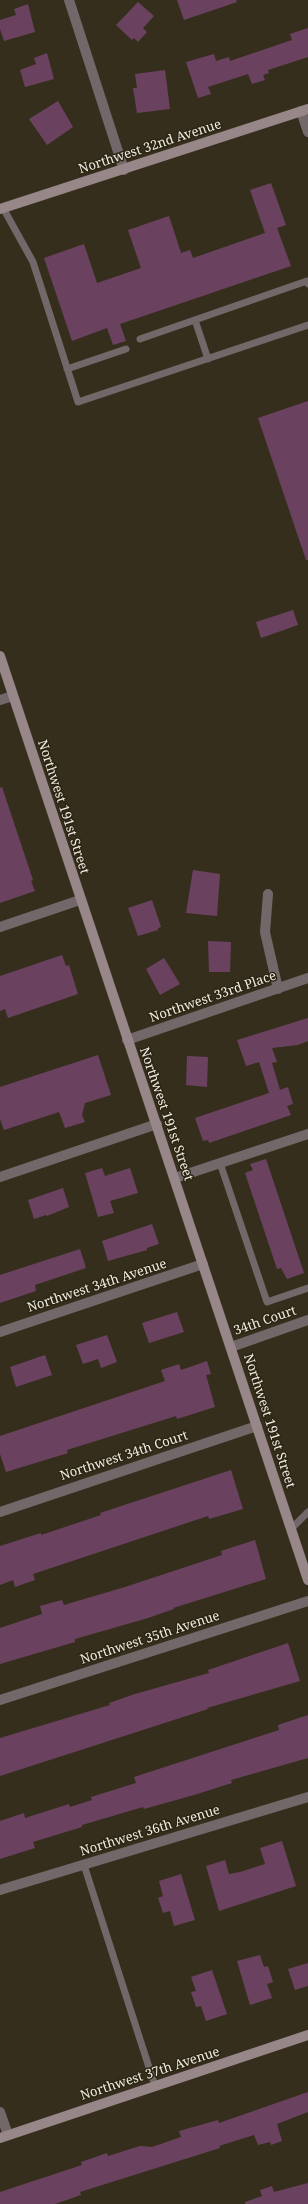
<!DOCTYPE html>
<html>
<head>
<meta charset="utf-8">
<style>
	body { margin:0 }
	canvas { display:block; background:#352e1d }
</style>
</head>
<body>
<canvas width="308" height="2204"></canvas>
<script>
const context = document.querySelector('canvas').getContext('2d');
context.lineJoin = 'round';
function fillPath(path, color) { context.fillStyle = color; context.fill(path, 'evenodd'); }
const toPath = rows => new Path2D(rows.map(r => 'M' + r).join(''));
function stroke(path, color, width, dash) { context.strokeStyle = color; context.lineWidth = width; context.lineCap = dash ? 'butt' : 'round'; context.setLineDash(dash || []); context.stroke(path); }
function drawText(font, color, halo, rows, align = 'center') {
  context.font = font + ' "Noto Serif",serif'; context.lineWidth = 3; context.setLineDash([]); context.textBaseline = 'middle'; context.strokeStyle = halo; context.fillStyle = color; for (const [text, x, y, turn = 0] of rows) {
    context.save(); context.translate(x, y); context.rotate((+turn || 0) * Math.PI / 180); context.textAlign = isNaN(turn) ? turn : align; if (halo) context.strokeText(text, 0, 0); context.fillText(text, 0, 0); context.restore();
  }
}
fillPath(toPath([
	[177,0,236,0,237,2,184,20],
	[138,2,154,16,143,28,147,32,138,42,134,38,132,40,116,25],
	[28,4,35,32,4,41,0,29,0,20,16,15,14,9],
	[308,28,308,57,268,70,269,73,263,75,265,80,252,84,248,74,208,87,211,94,198,98,186,62,214,54,216,61,229,57,230,61,292,40,290,34],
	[47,53,54,79,25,87,20,70,36,64,34,58],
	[165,70,170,109,137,113,133,88,137,88,135,74],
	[58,101,73,127,47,145,29,119],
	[271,183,286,225,277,228,291,266,120,324,126,341,113,345,107,328,72,341,44,258,84,244,97,283,141,268,128,230,169,216,181,253,190,250,193,258,265,233,250,190],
	[308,401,308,560,306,560,258,418],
	[293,610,298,625,261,638,256,622],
	[2,787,33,880,31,881,35,891,0,903,0,788],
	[193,870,220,874,217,916,186,913],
	[152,900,161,927,158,928,158,930,138,936,128,908],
	[208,941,231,942,230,972,209,972],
	[62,955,66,966,69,965,78,994,8,1018,5,1009,0,1011,0,976],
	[164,958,180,984,160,995,146,969],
	[308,1018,308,1041,298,1045,272,1048,277,1062,272,1063,280,1090,288,1087,293,1104,287,1106,291,1115,209,1143,208,1140,203,1141,195,1118,269,1093,259,1062,246,1066,237,1040],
	[98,1055,111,1095,85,1103,82,1115,85,1122,65,1128,59,1112,4,1130,0,1119,0,1087],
	[187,1056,208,1057,207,1087,186,1085],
	[266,1159,304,1273,287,1279,281,1268,277,1269,245,1173,253,1170,250,1164],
	[102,1168,105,1176,130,1168,138,1193,110,1201,114,1213,98,1217,85,1173],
	[63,1188,69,1207,47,1216,46,1215,34,1219,28,1200],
	[152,1224,159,1244,147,1248,147,1250,108,1261,102,1241],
	[80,1249,86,1268,35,1285,36,1291,0,1303,0,1275],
	[177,1312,184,1332,149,1343,142,1323],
	[107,1335,117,1362,101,1368,98,1359,83,1364,76,1345],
	[45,1355,52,1375,16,1387,10,1367],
	[207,1361,211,1374,206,1375,215,1407,177,1419,176,1416,67,1450,68,1453,6,1472,0,1454,0,1436,165,1381,161,1370,179,1364,181,1370],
	[231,1470,243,1509,209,1519,208,1516,33,1574,35,1580,15,1587,13,1580,0,1585,0,1546,41,1533,41,1535,101,1515,100,1513],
	[255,1540,266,1579,173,1608,174,1609,148,1618,75,1639,75,1642,0,1664,0,1628,42,1614,40,1606,62,1600,64,1605,125,1587,222,1555,221,1551],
	[288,1643,300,1681,207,1708,208,1709,0,1776,0,1738,110,1705,109,1703,135,1694,209,1673,208,1670],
	[308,1715,308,1758,231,1780,232,1783,194,1795,144,1809,143,1807,82,1825,82,1827,33,1842,35,1848,0,1859,0,1821,24,1813,25,1818,69,1804,70,1807,92,1800,91,1797,136,1783,134,1777,279,1730,278,1725],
	[282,1841,296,1886,219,1911,206,1866,225,1860,229,1874,240,1872,265,1864,260,1848],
	[181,1874,195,1920,174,1926,170,1911,163,1913,158,1898,163,1896,159,1881],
	[260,1955,264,1967,268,1966,273,1982,267,1984,272,1998,250,2005,237,1961],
	[308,1963,308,1986,295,1990,288,1969],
	[212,1970,227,2014,206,2021,201,2006,196,2007,191,1992,196,1991,191,1977],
	[308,2092,308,2112,277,2124,282,2141,271,2145,270,2142,258,2145,254,2135,219,2146,220,2148,80,2192,81,2195,55,2204,0,2204,0,2192,82,2165,81,2162,107,2153,108,2156,140,2146,152,2147,181,2137,179,2131,218,2120,219,2123],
	[308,2183,308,2204,245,2204,245,2202,262,2196,260,2190,272,2186,274,2192]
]), '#6a425f');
stroke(toPath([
	[3,208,33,262,78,402,308,325],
	[195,320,208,359],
	[140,339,307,281,308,284],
	[67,369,126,349],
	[220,1163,267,1302,308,1288],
	[291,1529,308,1512],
	[84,1865,155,2086]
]), '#736869', 7);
stroke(toPath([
	[69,0,124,170],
	[301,111,308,132],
	[0,700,13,696],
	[268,894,265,932,278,989],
	[0,927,80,900],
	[127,1040,308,978],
	[0,1177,157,1124],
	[175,1178,308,1134],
	[0,1332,203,1264],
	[231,1347,308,1320],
	[0,1512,257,1426],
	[0,1700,308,1601],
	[0,1890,308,1797],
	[0,2112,8,2135]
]), '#736869', 10);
stroke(toPath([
	[0,209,308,109],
	[0,656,308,1580],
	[0,2138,308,2035]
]), '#988789', 10);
drawText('13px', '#f0ece1', '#2b2514', [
	["Northwest 32nd Avenue",150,147,-18],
	["Northwest 191st Street",63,807,72],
	["Northwest 33rd Place",213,997,-19],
	["Northwest 191st Street",166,1114,71],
	["Northwest 34th Avenue",97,1286,-18],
	["34th Court",265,1321,-19],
	["Northwest 191st Street",269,1421,72],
	["Northwest 34th Court",124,1456,-18],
	["Northwest 35th Avenue",150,1638,-18],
	["Northwest 36th Avenue",150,1831,-17],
	["Northwest 37th Avenue",150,2074,-18]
]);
</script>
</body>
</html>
